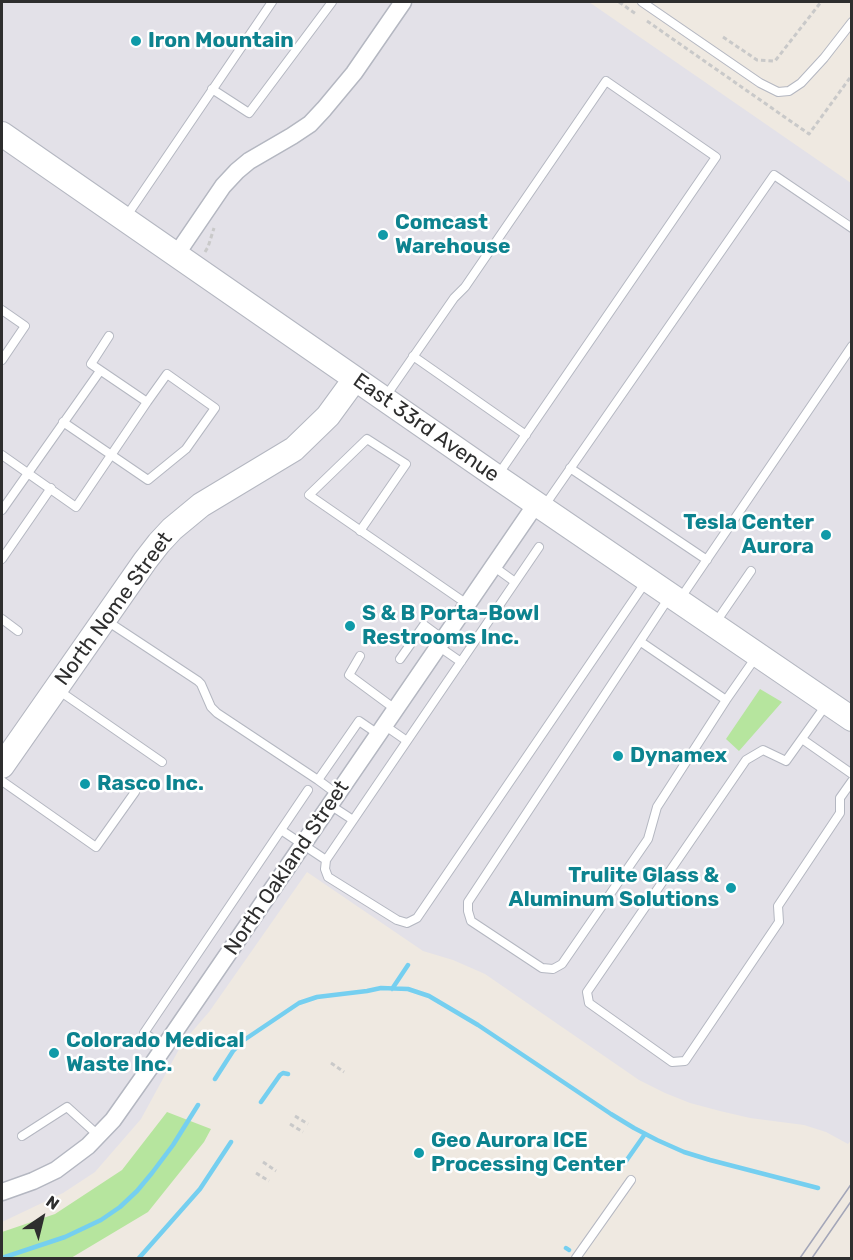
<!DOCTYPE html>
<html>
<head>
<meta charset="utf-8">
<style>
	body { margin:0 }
	#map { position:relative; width:853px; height:1260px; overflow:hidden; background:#efe9e1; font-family:Rubik,sans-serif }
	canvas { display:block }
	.frame { position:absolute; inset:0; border:3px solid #2e2e2e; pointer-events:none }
	.north { position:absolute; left:12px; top:1188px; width:60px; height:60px; -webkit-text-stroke:4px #fff; paint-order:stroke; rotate:35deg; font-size:16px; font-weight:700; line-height:24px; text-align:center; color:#2e2e2e }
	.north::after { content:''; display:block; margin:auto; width:21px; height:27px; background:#2e2e2e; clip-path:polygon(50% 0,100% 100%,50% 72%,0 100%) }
</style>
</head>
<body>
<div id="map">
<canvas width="853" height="1260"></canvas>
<div class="frame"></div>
<div class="north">N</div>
</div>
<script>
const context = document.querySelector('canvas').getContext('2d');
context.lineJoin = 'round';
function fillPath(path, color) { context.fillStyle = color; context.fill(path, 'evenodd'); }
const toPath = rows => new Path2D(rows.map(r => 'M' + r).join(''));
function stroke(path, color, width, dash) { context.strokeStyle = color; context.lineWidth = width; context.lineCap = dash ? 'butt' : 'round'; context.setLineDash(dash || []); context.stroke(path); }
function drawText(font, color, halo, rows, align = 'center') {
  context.font = font + ' Rubik,sans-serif'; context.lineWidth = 5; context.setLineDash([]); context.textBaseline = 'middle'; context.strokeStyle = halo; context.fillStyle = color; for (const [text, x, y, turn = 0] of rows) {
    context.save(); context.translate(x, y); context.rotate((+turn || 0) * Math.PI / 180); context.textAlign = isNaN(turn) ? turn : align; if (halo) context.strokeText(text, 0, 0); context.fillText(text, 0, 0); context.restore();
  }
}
fillPath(toPath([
	[2,2,589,2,851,183,852,1139,848,1144,826,1132,804,1125,750,1118,720,1111,690,1103,665,1093,639,1080,485,974,453,960,423,951,307,872,209,1012,183,1042,141,1119,95,1172,63,1193,2,1222]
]), '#e3e1e8');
fillPath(toPath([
	[760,689,782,702,739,751,726,739],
	[167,1112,211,1129,204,1142,148,1212,71,1258,2,1258,2,1232,55,1214,122,1170]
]), '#b6e59e');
stroke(toPath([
	[392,989,408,965],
	[215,1079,233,1051,244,1040,299,1003,317,997,367,991,381,988,408,989,429,996,478,1025,611,1114,634,1128,657,1140,684,1152,710,1160,818,1188],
	[261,1102,280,1075,283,1073,288,1074],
	[624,1164,645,1134],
	[566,1248,569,1250],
	[2,1258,65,1237,101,1220,120,1207,137,1191,152,1173,173,1145,198,1105],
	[139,1258,200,1189,231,1142]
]), '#75cff0', 4.5);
const lane = toPath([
	[642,2,760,83,778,92,789,91,801,83,824,58,852,22],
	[212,89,249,113,332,2],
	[126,217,272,2],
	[2,310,25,326,2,360],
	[413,356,526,435],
	[386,396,454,298,465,287,606,81,716,157,498,475],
	[63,422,148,480,186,449,215,408,167,374,147,402,91,364,109,336],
	[2,455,76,507,147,402],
	[570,468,707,560],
	[545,505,774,175,852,228],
	[2,510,100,371],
	[360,531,406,464,367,439,309,495,467,604],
	[2,559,51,488],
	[493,566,515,582],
	[670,596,468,902,468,911,471,921,542,968,553,969,562,964,648,839,657,807,726,700,756,657],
	[680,599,852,346],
	[2,619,18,631],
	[107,621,198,681,201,684,211,707,217,713,318,780,337,794],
	[716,622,751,571],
	[641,642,726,700],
	[438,646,461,662],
	[360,656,349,675,395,709],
	[400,659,424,625,443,639],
	[58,690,162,762],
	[826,705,786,761,763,750,746,760,587,992,589,1003,672,1062,685,1061,779,922,778,906,840,813,840,798,852,781],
	[384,725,407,741],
	[802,739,852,774],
	[318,780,359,721,378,734],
	[2,781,96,847,135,792],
	[330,805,353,820],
	[281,830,326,860,325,869,328,877,397,920,407,923,417,918,647,580],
	[326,860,539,547],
	[165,1047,144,1033,308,790],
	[22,1136,67,1107,99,1136],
	[576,1258,631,1180]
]);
const street = toPath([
	[176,255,223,186,237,171,249,161,292,136,310,124,324,109,354,73,403,2],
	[2,1192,33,1181,56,1170,88,1146,113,1120,156,1059,536,504]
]);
const secondary = toPath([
	[2,134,497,477,852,719],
	[2,766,145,561,159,543,172,529,201,505,294,449,328,416,355,379]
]);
stroke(lane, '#b4b7c1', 10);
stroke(street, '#b4b7c1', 19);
stroke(secondary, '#b4b7c1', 26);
stroke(toPath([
	[619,2,636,14],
	[647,21,809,134,852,75],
	[723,37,757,60,775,61,821,2],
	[205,252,208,247,214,228],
	[331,1063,344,1072],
	[295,1116,308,1124],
	[290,1124,303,1132],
	[263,1162,276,1171],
	[256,1173,269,1181]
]), '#c9c9c9', 3, [4.5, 3]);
stroke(lane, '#fff', 8);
stroke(street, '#fff', 16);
stroke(secondary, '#fff', 24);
stroke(toPath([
	[800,1258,852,1183],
	[812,1258,852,1200]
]), '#a3a6b8', 1.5);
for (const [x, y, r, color] of [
	[136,41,6,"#0f9aa8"],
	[383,235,6,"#0f9aa8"],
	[826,535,6,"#0f9aa8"],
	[350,626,6,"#0f9aa8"],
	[618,756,6,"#0f9aa8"],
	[85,784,6,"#0f9aa8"],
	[731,888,6,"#0f9aa8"],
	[54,1053,6,"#0f9aa8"],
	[419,1153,6,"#0f9aa8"]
]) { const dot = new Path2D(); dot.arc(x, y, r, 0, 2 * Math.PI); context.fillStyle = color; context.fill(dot); stroke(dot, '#fff', 2); }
drawText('bold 21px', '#0d838f', '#fff', [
	["Iron Mountain",148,41],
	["Comcast",395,223],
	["Warehouse",395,247],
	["Tesla Center",814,523,"right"],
	["Aurora",814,547,"right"],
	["S & B Porta-Bowl",362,614],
	["Restrooms Inc.",362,638],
	["Dynamex",630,756],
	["Rasco Inc.",97,784],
	["Trulite Glass &",719,876,"right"],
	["Aluminum Solutions",719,900,"right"],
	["Colorado Medical",66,1041],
	["Waste Inc.",66,1065],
	["Geo Aurora ICE",431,1141],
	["Processing Center",431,1165]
], 'left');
drawText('21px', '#2e2e2e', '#fff', [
	["East 33rd Avenue",426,428,35],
	["North Nome Street",114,609,-54],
	["North Oakland Street",287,868,-56]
]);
</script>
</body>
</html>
